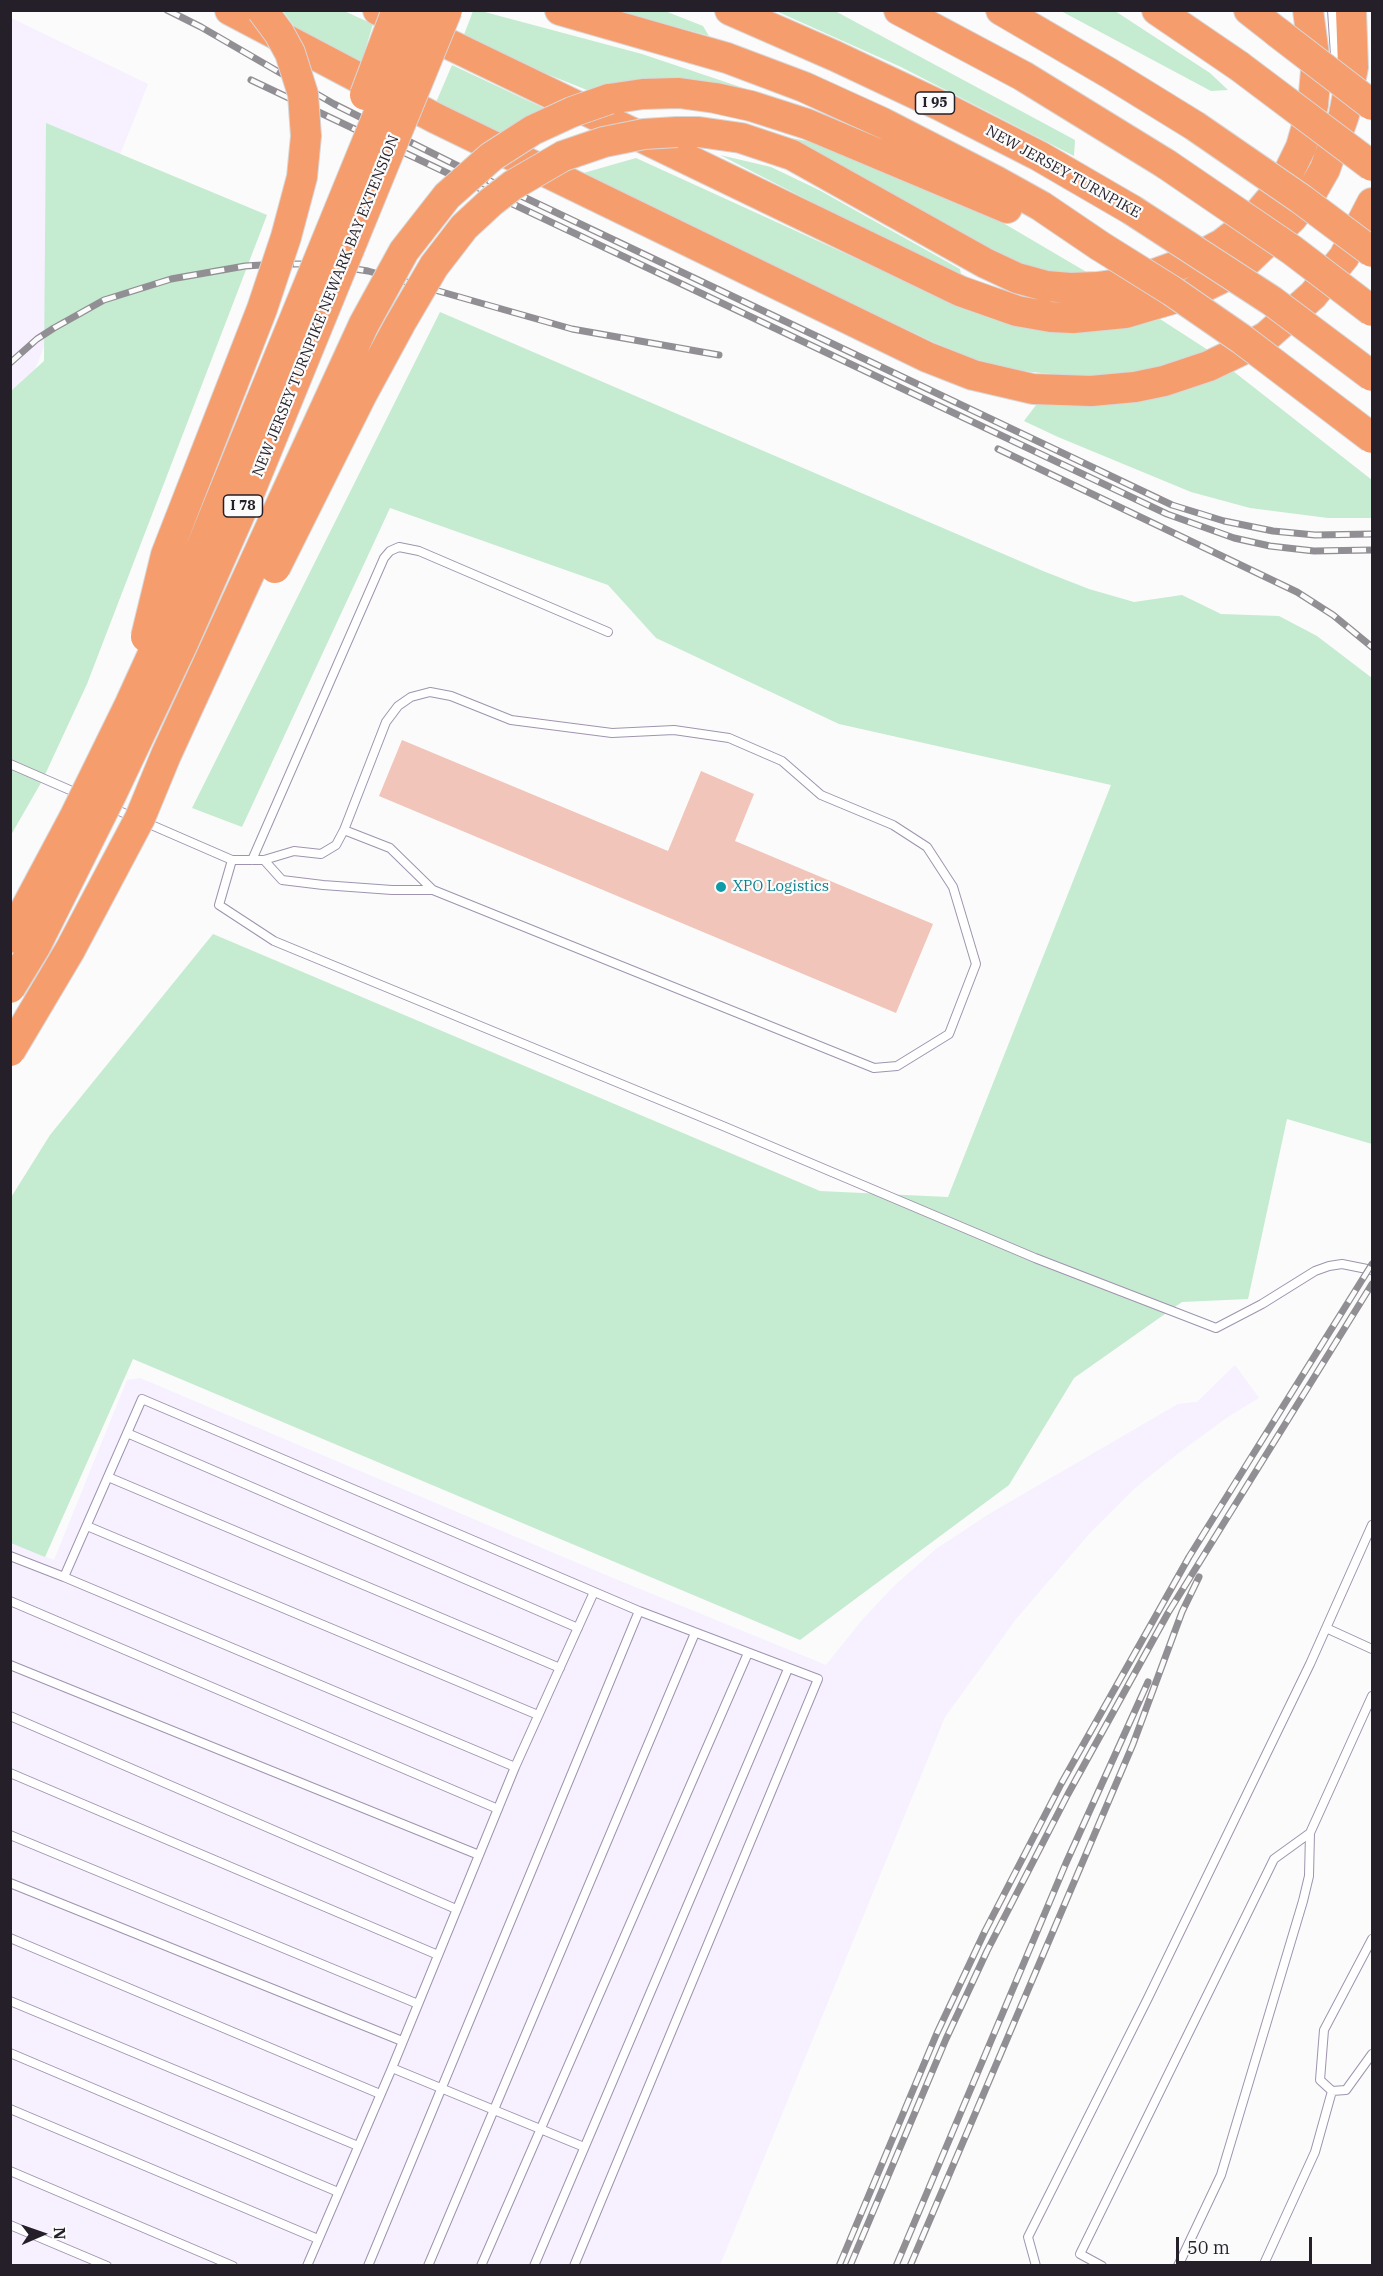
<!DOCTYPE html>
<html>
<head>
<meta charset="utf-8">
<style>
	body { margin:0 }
	#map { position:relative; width:1383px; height:2276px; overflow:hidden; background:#fbfbfb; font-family:"IBM Plex Serif",serif }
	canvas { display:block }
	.frame { position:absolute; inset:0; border:12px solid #241f29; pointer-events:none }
	.north { position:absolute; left:12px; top:2204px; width:60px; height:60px; -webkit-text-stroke:4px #fbfbfb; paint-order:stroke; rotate:88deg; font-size:16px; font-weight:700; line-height:24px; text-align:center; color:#241f29 }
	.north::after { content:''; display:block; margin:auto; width:21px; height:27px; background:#241f29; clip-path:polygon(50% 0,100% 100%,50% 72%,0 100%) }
	.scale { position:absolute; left:1176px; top:2237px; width:136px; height:27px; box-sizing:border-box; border:3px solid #241f29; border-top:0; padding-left:8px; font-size:18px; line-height:21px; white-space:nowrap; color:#241f29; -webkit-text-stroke:4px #fbfbfb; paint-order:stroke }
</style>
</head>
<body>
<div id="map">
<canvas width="1383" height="2276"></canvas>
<div class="frame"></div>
<div class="north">N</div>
<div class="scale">50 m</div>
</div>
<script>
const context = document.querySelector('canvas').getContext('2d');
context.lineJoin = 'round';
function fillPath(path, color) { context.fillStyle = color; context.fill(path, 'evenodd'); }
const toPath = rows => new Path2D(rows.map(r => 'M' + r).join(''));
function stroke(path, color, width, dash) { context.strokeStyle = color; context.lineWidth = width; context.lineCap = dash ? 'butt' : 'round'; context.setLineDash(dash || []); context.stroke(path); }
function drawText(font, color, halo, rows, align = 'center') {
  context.font = font + ' "IBM Plex Serif",serif'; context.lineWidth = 4.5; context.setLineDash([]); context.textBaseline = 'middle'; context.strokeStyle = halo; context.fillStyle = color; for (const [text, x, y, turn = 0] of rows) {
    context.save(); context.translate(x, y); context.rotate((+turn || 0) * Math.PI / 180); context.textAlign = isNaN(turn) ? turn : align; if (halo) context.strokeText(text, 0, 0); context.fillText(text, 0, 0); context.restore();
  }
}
fillPath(toPath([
	[11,18,148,84,11,430],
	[1235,1365,1259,1398,1229,1416,1176,1455,1135,1488,1089,1534,1016,1619,945,1717,720,2265,11,2265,10,1542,54,1560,127,1380,140,1378,613,1578,826,1665,862,1620,894,1586,936,1549,989,1514,1178,1404,1197,1402]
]), '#f6f0ff');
fillPath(toPath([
	[283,11,344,11,373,24,360,67,301,36],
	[473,11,481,11,642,54,794,105,654,84,587,90,462,40],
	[618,11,665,11,703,26,709,36],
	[776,11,835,11,1075,140,1074,156,901,67],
	[1061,11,1115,11,1210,73,1228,90,1211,91],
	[452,65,548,110,497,137,434,107],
	[46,123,267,215,87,684,42,781,11,835,11,391,44,361],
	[786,137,817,143,993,217,1095,277,1033,273,834,167],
	[720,155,771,167,819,190,960,269,962,279],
	[636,158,978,314,1033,328,1126,328,1160,319,1211,352,1187,361,1122,375,1082,377,1012,370,971,358,933,342,580,174],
	[440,312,1043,571,1089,589,1134,602,1182,595,1221,614,1279,616,1317,636,1372,678,1372,1144,1287,1119,1248,1299,1182,1302,1074,1378,1009,1485,800,1640,133,1359,45,1557,11,1543,10,1199,50,1135,213,934,820,1191,948,1197,1111,785,839,724,656,638,608,585,390,508,242,827,192,808],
	[1233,371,1372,480,1372,518,1328,518,1250,508,1191,492,1058,437,1024,421,1039,401,1177,390]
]), '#c5ebd0');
fillPath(toPath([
	[402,740,668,851,701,771,754,794,735,841,933,924,896,1013,379,796]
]), '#f1c5b9');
const service = toPath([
	[1332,10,1336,70],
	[10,764,79,794],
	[110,807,232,860,264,860,294,851,321,854,336,845,344,830,386,722,398,706,411,697,430,692,451,696,511,720,612,733,674,730,729,738,782,761,821,795,893,825,927,847,953,887,976,964,949,1034,897,1066,874,1068,433,890,392,890,323,885,282,880,264,860],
	[344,830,390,848,433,890],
	[232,860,219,905,274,941,723,1126,1035,1258,1216,1328,1262,1304,1315,1271,1329,1266,1342,1264,1372,1270],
	[252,860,384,558,390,551,399,547,419,551,608,632],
	[127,1433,578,1628],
	[108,1477,560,1668],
	[87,1526,538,1715],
	[10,1556,64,1577],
	[594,1592,515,1767,64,1577,142,1399,639,1611],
	[10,1601,498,1809],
	[1326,1628,1372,1649],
	[10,1665,479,1855],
	[10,1716,456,1909],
	[515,1767,392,2068,584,2147],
	[10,1773,438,1955],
	[10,1835,418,2004],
	[10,1883,402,2041],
	[10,1938,380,2094],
	[1372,1939,1324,2030,1320,2080,1332,2091,1346,2090,1372,2054],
	[10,2001,358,2146],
	[10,2053,338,2192],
	[10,2109,318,2239],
	[10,2171,233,2266],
	[10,2225,107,2266],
	[307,2266,392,2068],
	[368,2266,639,1611,818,1679,574,2266],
	[428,2266,695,1633],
	[481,2266,748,1653],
	[534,2266,788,1669],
	[1036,2266,1028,2237,1147,2000,1310,1664,1372,1525],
	[1102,2266,1080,2254,1274,1859,1310,1833],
	[1178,2266,1221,2175,1303,1901,1309,1876,1310,1833,1372,1696],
	[1263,2266,1315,2152,1332,2091]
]);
const motorway = toPath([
	[230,10,435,118,927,357,973,375,1033,389,1091,391,1135,387,1164,381,1209,366,1240,351,1267,336,1313,295,1344,257,1372,203],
	[378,10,960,291,1017,311,1051,317,1073,318,1125,313,1189,294,1220,279,1248,260,1292,218,1313,190,1325,169,1344,115,1353,67,1351,10],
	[560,10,727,58,804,87,883,123,996,181,1041,206,1100,246],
	[730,10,835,56,939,105,1039,156,1132,210],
	[899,10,1023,76,1166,164],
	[1001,10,1109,73,1195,126],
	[1157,10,1239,66],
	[1249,10,1277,32],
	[609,99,643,94,679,93,715,98,751,106,807,124,1007,208],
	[677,132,699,132,741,138,792,155,985,263,1017,278,1046,286,1070,288,1098,287,1132,282,1190,261,1222,244,1253,220,1282,186,1301,147,1313,105,1316,70,1308,10]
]);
stroke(service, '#9f94ae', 10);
stroke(motorway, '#d8d7d8', 32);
stroke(service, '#fff', 8);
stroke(motorway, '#f69d6d', 30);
const rail = toPath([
	[167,10,201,27,334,104,454,164,1172,505,1224,521,1273,531,1315,535,1372,534],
	[251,80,1167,514,1234,538,1270,546,1314,551,1372,550],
	[10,363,37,339,54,328,104,300,171,279,245,266,279,264,323,264,368,271,572,329,719,355],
	[998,449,1297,592,1333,615,1372,647],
	[839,2266,937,2033,985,1931,1061,1784,1189,1557,1372,1264],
	[850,2266,946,2039,987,1951,1068,1794,1168,1613,1372,1284],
	[896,2266,1066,1863,1148,1682],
	[910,2266,1133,1744,1182,1612,1199,1577]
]);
stroke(rail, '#928f94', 7);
stroke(rail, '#fbfbfb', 4.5, [14]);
const motorwayBridge = toPath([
	[1277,32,1372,105],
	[1239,66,1372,166],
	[365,95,397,10],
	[1195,126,1301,199,1372,252],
	[1166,164,1292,250,1372,311],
	[1132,210,1272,301,1372,376],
	[1100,246,1172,291,1243,340,1372,438],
	[275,568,362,394,400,324,434,266,464,227,491,202,513,185,563,156,604,142,644,134,677,132],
	[146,637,166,555,262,309,286,237,302,177,306,136,303,94,290,53,279,33,262,10],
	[10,938,74,818,130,704,199,553,421,10],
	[10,988,35,947,111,795,183,643,250,491,447,10],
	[10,1051,70,950,140,818,166,755,364,324,404,251,447,196,491,157,533,130,572,112,609,99]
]);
stroke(motorwayBridge, '#d8d7d8', 32, []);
stroke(motorwayBridge, '#f69d6d', 30);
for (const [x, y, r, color] of [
	[721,887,6,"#0f9aa8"]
]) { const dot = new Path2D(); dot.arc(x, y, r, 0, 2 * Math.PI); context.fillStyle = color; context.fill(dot); stroke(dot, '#fbfbfb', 2); }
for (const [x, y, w] of [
	[935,103,39],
	[243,506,39]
]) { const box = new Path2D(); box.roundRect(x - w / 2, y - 11, w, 22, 4.5); context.fillStyle = '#fbfbfb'; context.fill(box); stroke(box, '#241f29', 1.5); }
drawText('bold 14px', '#241f29', null, [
	["I 95",935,103],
	["I 78",243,506]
]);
drawText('15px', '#241f29', '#fbfbfb', [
	["NEW JERSEY TURNPIKE",1063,172,29],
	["NEW JERSEY TURNPIKE NEWARK BAY EXTENSION",326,306,-68]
]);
drawText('15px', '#0d838f', '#fbfbfb', [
	["XPO Logistics",733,887]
], 'left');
</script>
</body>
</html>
